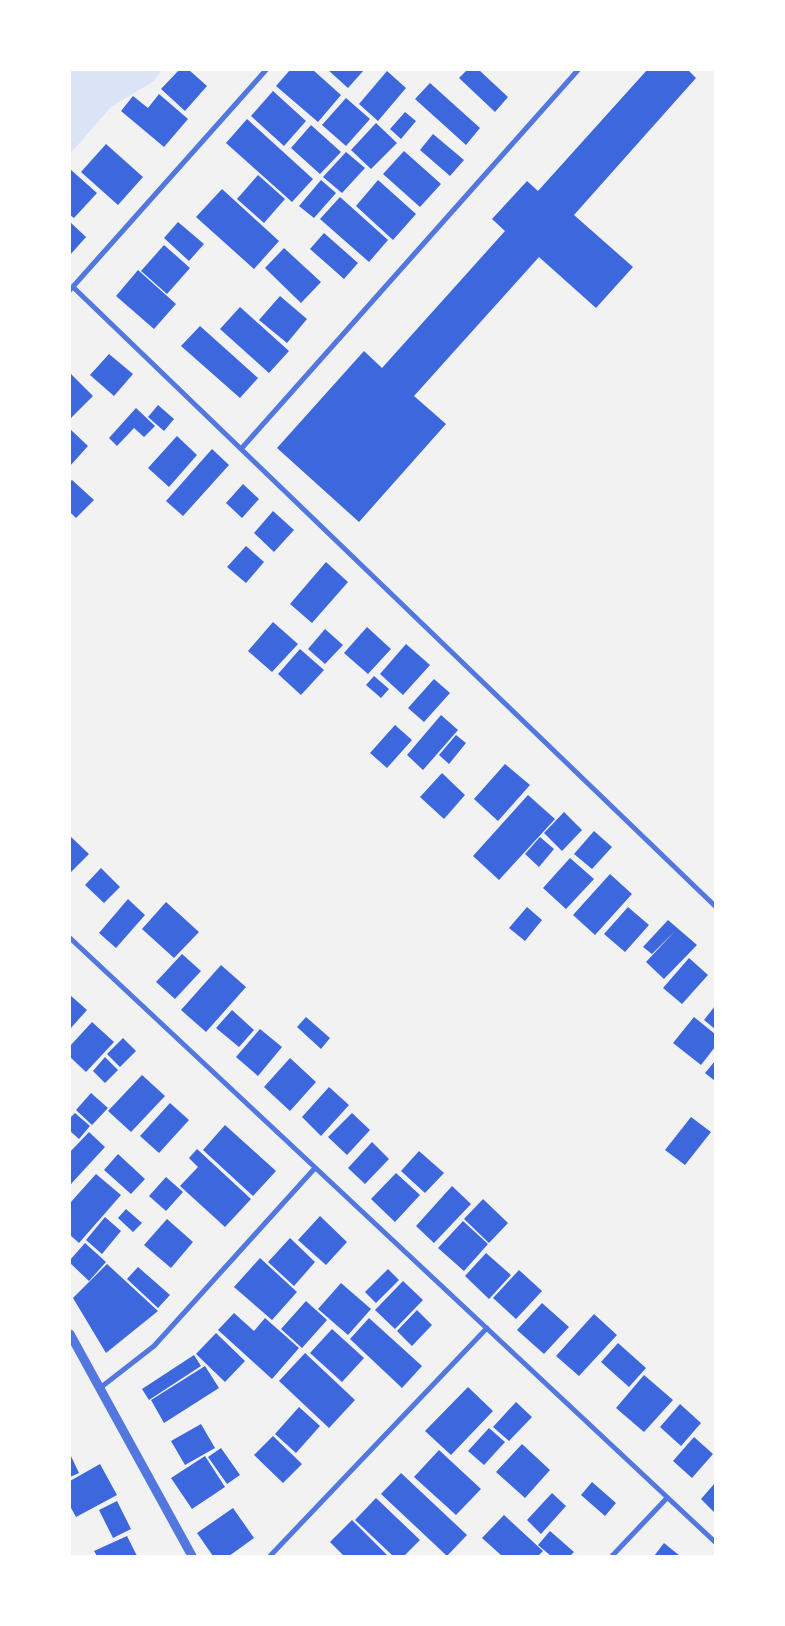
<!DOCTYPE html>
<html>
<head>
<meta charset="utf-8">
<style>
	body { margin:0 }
	#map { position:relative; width:785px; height:1626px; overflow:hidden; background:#f2f2f2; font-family:"Libre Baskerville",serif }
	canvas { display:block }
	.frame { position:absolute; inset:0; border:71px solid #fff; pointer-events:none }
</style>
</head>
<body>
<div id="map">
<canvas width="785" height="1626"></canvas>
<div class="frame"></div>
</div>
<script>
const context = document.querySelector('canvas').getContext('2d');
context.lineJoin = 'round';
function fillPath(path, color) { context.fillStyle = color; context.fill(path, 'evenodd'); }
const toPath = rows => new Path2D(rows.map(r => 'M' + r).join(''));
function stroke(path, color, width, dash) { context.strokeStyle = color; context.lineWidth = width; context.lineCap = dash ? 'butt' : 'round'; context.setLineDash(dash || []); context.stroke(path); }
fillPath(toPath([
	[70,70,162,70,154,81,111,107,70,154]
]), '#dbe4f7');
fillPath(toPath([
	[179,70,189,70,207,86,185,111,161,89],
	[290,70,313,70,341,95,318,122,276,86],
	[328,70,364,70,348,88],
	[467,70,479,70,508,97,495,112,459,78],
	[647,70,688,70,696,78,574,215,633,267,596,308,539,257,414,396,446,424,359,522,277,448,364,351,382,368,505,231,492,219,527,181,538,191],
	[387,71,406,88,378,121,359,104],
	[430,83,480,128,466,145,415,99],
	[273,91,306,121,284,146,251,116],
	[159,94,188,119,164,147,121,111,133,96,148,108],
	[346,98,370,119,346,146,322,125],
	[405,112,416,121,401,139,390,129],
	[247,119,313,179,292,202,226,143],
	[376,123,397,143,371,169,351,150],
	[311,125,341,152,320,174,291,148],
	[433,134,464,160,450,176,420,150],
	[106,144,143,177,118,205,81,172],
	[404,151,441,184,420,207,383,174],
	[346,152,365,168,342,193,323,177],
	[70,169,97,193,74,218,70,215],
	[258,175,285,199,264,223,237,199],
	[321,180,336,193,314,218,299,206],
	[378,180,416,214,393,240,356,206],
	[222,189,279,241,254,269,196,217],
	[340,197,388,240,369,262,320,219],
	[70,222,86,237,70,255],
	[178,222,204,244,189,261,164,238],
	[324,233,358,263,344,279,310,249],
	[164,245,190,268,167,294,141,271],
	[284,248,321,282,301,303,265,268],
	[138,270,176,304,154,329,116,296],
	[280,296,307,319,287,343,259,320],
	[240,307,289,351,269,373,220,329],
	[200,326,258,378,240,398,181,346],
	[109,354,133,374,114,396,90,375],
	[70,373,93,396,70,419],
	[158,405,174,419,164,431,148,417],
	[136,408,155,426,144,437,134,428,117,446,109,438],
	[70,429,88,446,70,466],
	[177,436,197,455,169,487,148,468],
	[212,449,229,465,183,516,166,501],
	[72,480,94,500,76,518,70,512,70,482],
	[243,484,259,499,242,518,226,503],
	[273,511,294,530,274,552,254,533],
	[246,546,264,562,246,583,227,567],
	[326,562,348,582,312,623,290,604],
	[273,622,298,644,272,672,248,651],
	[367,627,391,649,368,674,344,653],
	[325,629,343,645,325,664,308,649],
	[406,644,430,665,403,695,380,674],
	[300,649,324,670,301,695,278,674],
	[374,676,389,689,381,698,366,685],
	[434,679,450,693,424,722,408,708],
	[441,715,458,730,423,770,407,755],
	[395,725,412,740,387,768,370,753],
	[456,735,466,743,449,764,439,755],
	[505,764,530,785,498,821,474,799],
	[442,773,465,795,444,819,420,797],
	[528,795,555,819,499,880,473,856],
	[564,812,582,830,562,851,544,833],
	[594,831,612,847,592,869,574,854],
	[70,836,89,854,70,873],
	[540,837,554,849,539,867,525,854],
	[570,858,594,879,566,909,543,888],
	[101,868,120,887,104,903,85,885],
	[610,874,632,894,595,935,573,915],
	[128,899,145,915,116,948,99,933],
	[166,902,199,932,174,958,142,929],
	[527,907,542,920,525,941,509,928],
	[628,907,649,925,625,952,604,934],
	[668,920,697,945,664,979,646,962,675,931,652,954,643,947],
	[182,954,201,971,175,999,156,982],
	[689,958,708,975,682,1004,663,988],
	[221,965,246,987,206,1032,181,1010],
	[70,995,87,1010,70,1029],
	[715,1006,715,1029,704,1020],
	[232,1010,254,1030,239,1047,216,1028],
	[306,1017,330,1038,321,1049,297,1027],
	[694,1017,715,1034,715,1047,701,1065,673,1043],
	[92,1022,114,1042,86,1072,70,1057,70,1046],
	[260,1029,282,1047,258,1076,236,1057],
	[123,1038,136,1051,120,1067,107,1054],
	[105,1057,118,1070,105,1083,93,1071],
	[290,1058,316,1082,290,1111,264,1087],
	[715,1061,715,1081,705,1073],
	[142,1075,165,1096,131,1132,108,1111],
	[329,1087,349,1105,321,1136,302,1117],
	[91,1093,108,1108,92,1125,76,1110],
	[170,1103,189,1120,159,1153,140,1136],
	[75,1113,90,1126,79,1139,70,1131,70,1118],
	[352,1113,370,1130,347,1155,328,1137],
	[691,1117,711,1132,685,1165,665,1150],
	[225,1125,276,1171,253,1196,203,1150],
	[89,1132,105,1147,70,1185,70,1152],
	[372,1142,389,1159,365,1184,348,1168],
	[197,1149,251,1199,225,1227,180,1186,198,1167,189,1158],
	[419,1151,444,1173,425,1193,401,1171],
	[118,1154,145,1179,131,1194,104,1170],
	[396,1173,420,1195,395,1222,371,1199],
	[96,1174,121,1195,79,1243,70,1235,70,1203],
	[166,1177,183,1192,166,1211,149,1196],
	[452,1186,471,1204,434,1243,416,1226],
	[483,1199,508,1223,489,1243,464,1219],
	[126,1209,142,1223,133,1232,118,1218],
	[320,1216,347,1242,326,1265,298,1240],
	[105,1217,121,1231,102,1254,86,1240],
	[167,1219,193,1242,171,1268,144,1245],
	[463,1221,488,1244,464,1271,438,1248],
	[290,1238,315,1262,294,1286,268,1262],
	[85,1243,106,1262,89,1281,70,1263,70,1260],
	[486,1253,511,1275,489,1299,465,1276],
	[260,1258,297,1292,272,1320,234,1287],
	[107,1264,158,1311,106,1353,73,1298],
	[138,1267,170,1295,158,1308,127,1279],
	[388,1269,399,1280,376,1303,365,1292],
	[519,1270,542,1291,516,1319,493,1298],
	[403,1281,423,1300,395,1329,375,1310],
	[341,1283,371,1309,348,1335,318,1309],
	[306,1301,327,1320,302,1348,281,1329],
	[542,1303,569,1327,544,1354,517,1330],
	[417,1310,432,1325,412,1346,397,1331],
	[234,1313,254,1331,265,1318,299,1348,272,1379,218,1330],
	[594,1314,617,1335,579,1376,556,1356],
	[369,1318,422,1366,402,1388,350,1339],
	[332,1329,364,1358,342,1382,310,1353],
	[216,1333,245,1361,225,1382,196,1354],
	[618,1343,646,1368,629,1387,601,1362],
	[305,1353,355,1400,329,1428,279,1381],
	[194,1355,201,1366,149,1400,142,1389],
	[205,1366,219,1388,164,1423,151,1400],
	[644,1375,673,1400,644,1432,616,1408],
	[468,1387,493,1411,451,1455,425,1431],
	[516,1402,532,1417,509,1441,493,1427],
	[680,1404,701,1423,681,1446,660,1427],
	[299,1407,320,1426,296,1453,275,1434],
	[201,1424,215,1448,185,1465,171,1441],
	[489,1428,505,1442,484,1465,468,1451],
	[273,1436,302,1464,283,1483,254,1455],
	[694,1437,713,1454,692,1478,673,1461],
	[522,1444,550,1470,525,1498,496,1472],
	[221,1448,240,1475,227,1484,208,1457],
	[439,1450,481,1489,456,1515,414,1477],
	[70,1454,79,1473,70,1477],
	[205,1456,225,1487,192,1509,171,1478],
	[100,1464,117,1495,76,1517,70,1506,70,1481],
	[401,1473,467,1535,447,1556,381,1494],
	[592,1482,616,1503,605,1516,581,1495],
	[715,1483,715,1513,701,1499],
	[552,1493,566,1506,541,1534,527,1520],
	[376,1498,420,1540,404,1556,393,1556,355,1520],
	[117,1501,131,1529,113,1538,99,1510],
	[233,1508,254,1538,229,1556,213,1556,197,1533],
	[504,1515,543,1551,538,1556,502,1556,482,1538],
	[352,1520,388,1556,344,1556,330,1542],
	[550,1531,574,1552,570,1556,551,1556,538,1545],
	[127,1536,137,1556,97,1556,94,1551],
	[664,1543,680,1556,654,1556]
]), '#3d67dc');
stroke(toPath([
	[73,287,715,906],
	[70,290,266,70],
	[241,449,578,70],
	[70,938,715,1542],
	[100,1388,154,1346,315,1168],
	[270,1556,487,1328],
	[612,1556,667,1498]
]), '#5277de', 5);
stroke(toPath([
	[70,1334,192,1556]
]), '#5277de', 9);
</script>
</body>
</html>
